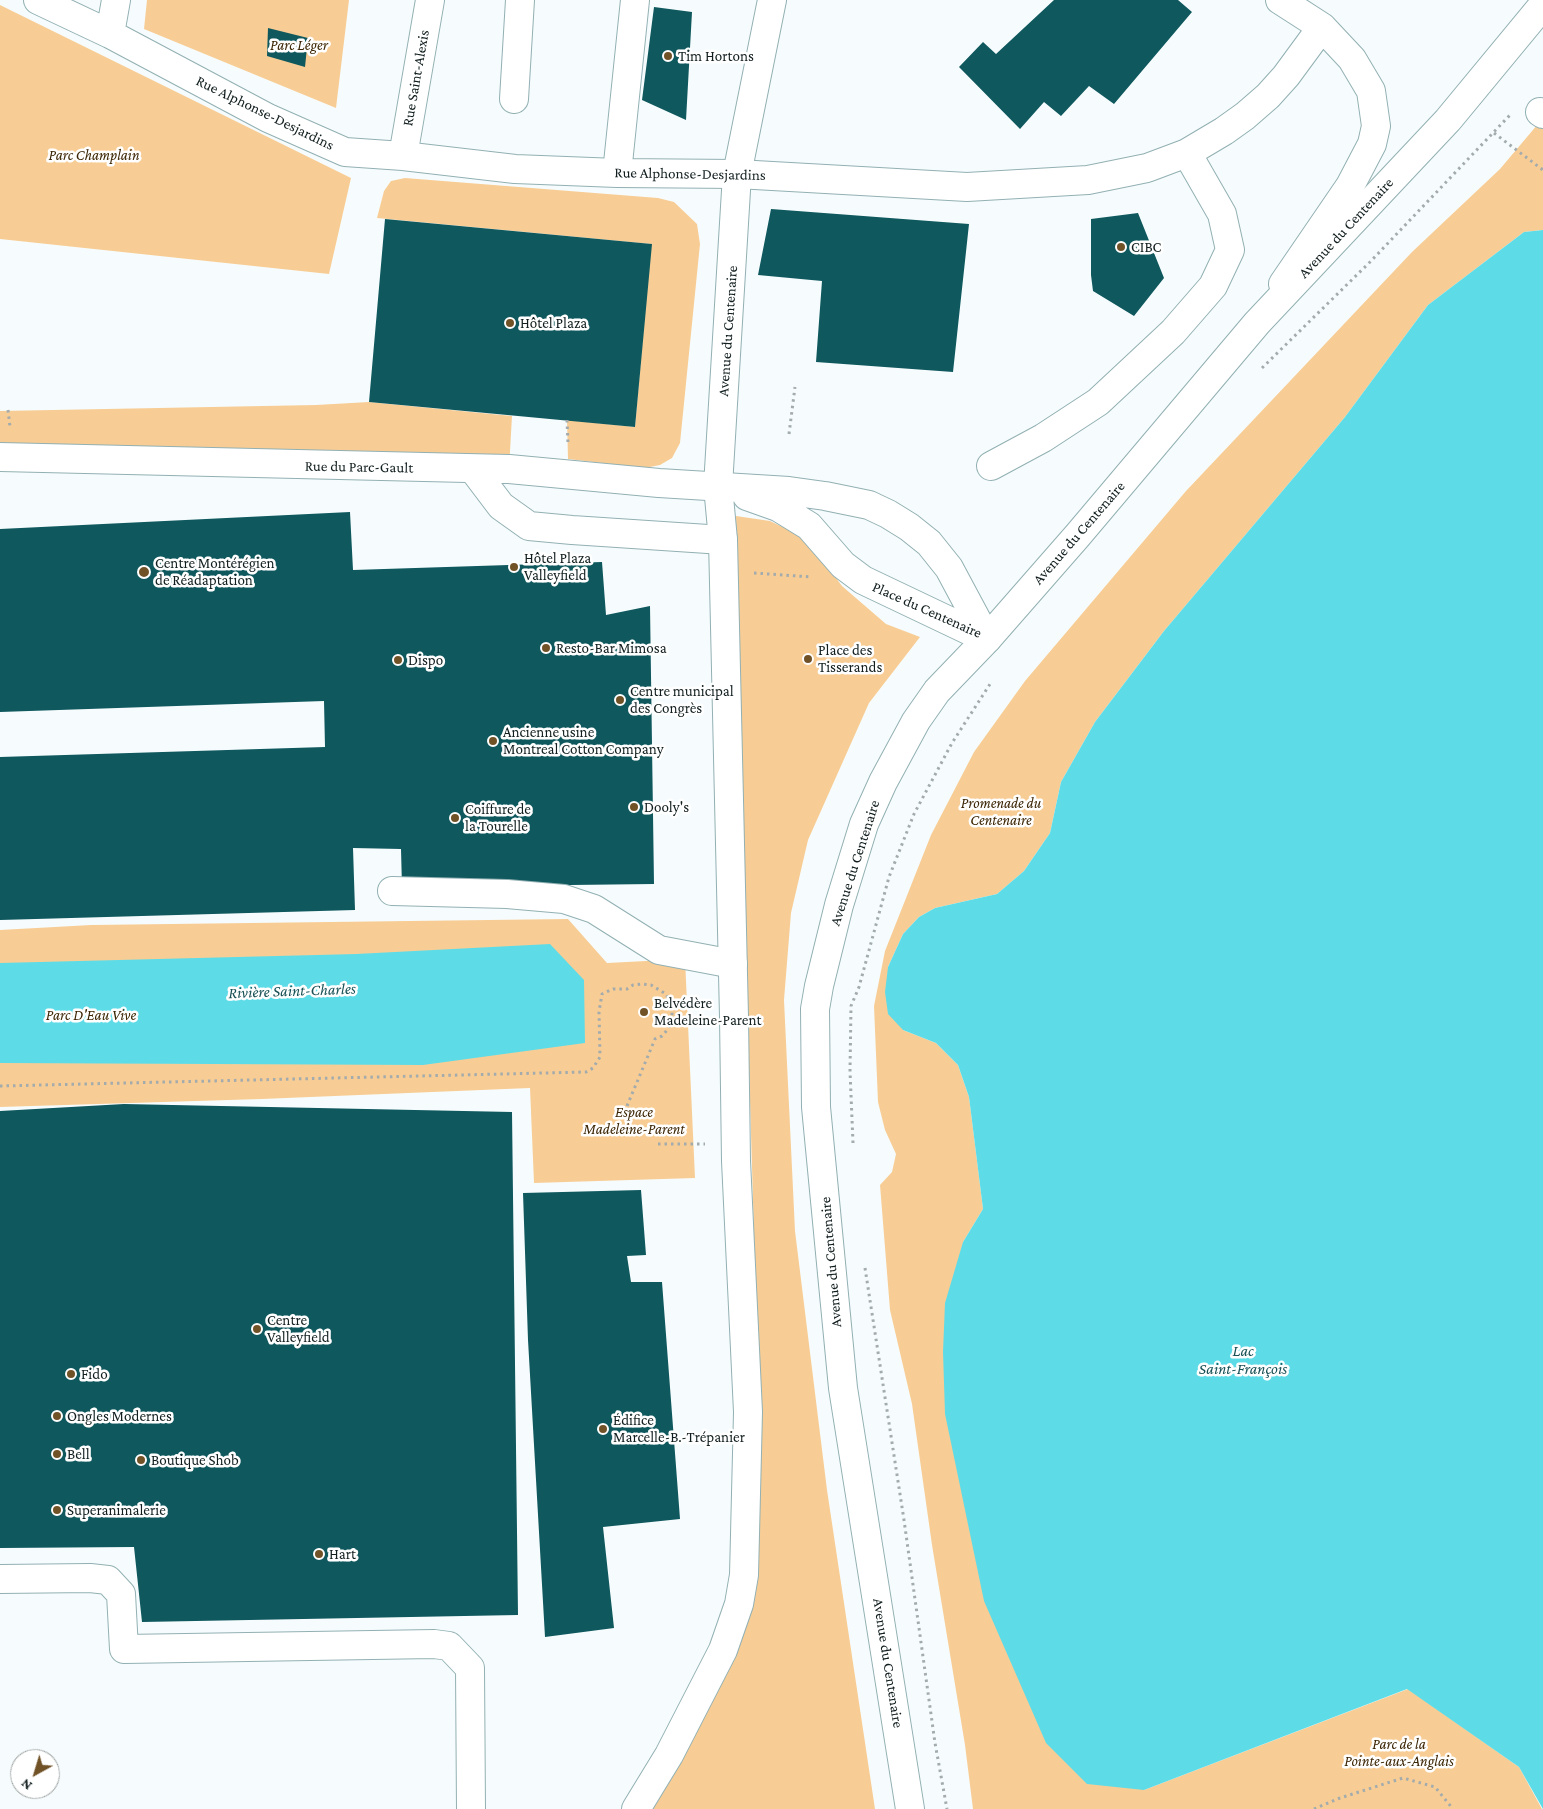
<!DOCTYPE html>
<html>
<head>
<meta charset="utf-8">
<style>
	body { margin:0 }
	#map { position:relative; width:1543px; height:1809px; overflow:hidden; background:#f6fcfd; font-family:"Crimson Pro",serif }
	canvas { display:block }
	.north { position:absolute; left:10px; top:1749px; width:50px; height:50px; box-sizing:border-box; background:#fff; border:1px solid #a0a5a5; border-radius:50%; rotate:219deg; font-size:14px; font-weight:700; line-height:20px; text-align:center; color:#111d1e }
	.north::after { content:''; display:block; margin:auto; width:18px; height:22px; background:#715227; clip-path:polygon(50% 0,100% 100%,50% 72%,0 100%) }
</style>
</head>
<body>
<div id="map">
<canvas width="1543" height="1809"></canvas>
<div class="north">N</div>
</div>
<script>
const context = document.querySelector('canvas').getContext('2d');
context.lineJoin = 'round';
function fillPath(path, color) { context.fillStyle = color; context.fill(path, 'evenodd'); }
const toPath = rows => new Path2D(rows.map(r => 'M' + r).join(''));
function stroke(path, color, width, dash) { context.strokeStyle = color; context.lineWidth = width; context.lineCap = dash ? 'butt' : 'round'; context.setLineDash(dash || []); context.stroke(path); }
function drawText(font, color, halo, rows, align = 'center') {
  context.font = font + ' "Crimson Pro",serif'; context.lineWidth = 5; context.setLineDash([]); context.textBaseline = 'middle'; context.strokeStyle = halo; context.fillStyle = color; for (const [text, x, y, turn = 0] of rows) {
    context.save(); context.translate(x, y); context.rotate((+turn || 0) * Math.PI / 180); context.textAlign = isNaN(turn) ? turn : align; if (halo) context.strokeText(text, 0, 0); context.fillText(text, 0, 0); context.restore();
  }
}
fillPath(toPath([
	[147,0,349,0,336,108,144,29],
	[0,5,351,178,329,274,0,239],
	[1543,118,1543,230,1524,232,1428,305,1345,417,1164,631,1095,722,1061,782,1050,833,1024,871,997,894,935,908,919,917,903,934,888,967,903,1030,936,1043,958,1065,969,1097,983,1209,963,1242,1144,1790,1408,1689,1519,1767,1542,1809,973,1809,965,1745,932,1545,912,1404,890,1310,880,1185,892,1172,896,1154,885,1130,878,1102,874,1006,885,951,931,835,974,752,1025,681,1186,491,1412,252,1500,169],
	[405,178,658,198,674,202,697,224,700,244,680,443,672,458,660,465,645,468,568,459,567,420,635,427,651,244,377,218,384,191,391,181],
	[369,402,512,416,509,469,0,456,0,411,316,405],
	[736,516,770,521,791,531,812,546,842,586,886,624,920,637,869,703,808,840,791,913,784,1000,795,1231,827,1490,875,1809,651,1809,758,1522,754,1234,744,901],
	[568,919,607,963,685,959,695,1178,534,1183,530,1088,262,1099,0,1107,0,930,91,925]
]), '#f8cd95');
fillPath(toPath([
	[1543,230,1543,1809,1519,1767,1407,1689,1144,1790,1087,1784,1046,1743,984,1601,945,1414,943,1352,945,1303,963,1242,983,1209,969,1097,958,1065,936,1043,903,1030,888,1014,885,992,888,967,903,934,919,917,935,908,997,894,1024,871,1050,833,1061,782,1095,722,1164,631,1345,417,1428,305,1524,232],
	[550,944,584,980,585,1043,423,1065,0,1063,0,963,356,954]
]), '#5ddce8');
fillPath(toPath([
	[1054,0,1178,0,1192,12,1114,104,1089,86,1061,116,1044,102,1020,129,959,67,983,42,996,54],
	[654,7,692,12,686,120,642,100],
	[268,28,308,38,305,67,267,56],
	[771,209,969,224,953,372,816,362,822,281,758,275],
	[1138,213,1164,278,1134,316,1093,291,1091,275,1091,219],
	[385,219,652,244,635,427,369,402],
	[350,512,353,570,602,562,606,615,650,606,654,884,402,887,401,849,353,848,355,910,0,920,0,757,325,747,324,701,0,712,0,529],
	[124,1104,512,1112,518,1615,142,1622,134,1547,0,1548,0,1111],
	[641,1190,646,1255,627,1256,631,1282,662,1282,680,1519,603,1527,614,1628,545,1637,528,1340,523,1193]
]), '#0e585e');
const minor = toPath([
	[38,0,110,34,268,118,345,152,403,156,515,169,617,173,737,174,967,187,1088,180,1147,168,1187,153,1224,131,1245,116,1268,96,1286,76,1322,27],
	[1280,0,1322,27,1352,59,1371,91,1376,126,1372,144,1350,186,1283,284],
	[110,34,116,0],
	[514,99,520,0],
	[1540,112,1543,114],
	[403,156,430,0],
	[617,173,635,0],
	[0,457,509,469,659,483,789,491,825,496,869,505,888,514,909,527,929,543,949,568,987,639],
	[991,466,1043,438,1098,402,1173,332,1213,286,1230,250,1222,214,1187,153],
	[473,469,501,506,529,526,572,530,723,540],
	[747,496,778,507,809,526,843,565,863,580,987,639],
	[392,891,507,894,564,899,594,909,659,950,733,964],
	[0,1579,90,1578,108,1580,121,1594,124,1649,434,1644,449,1646,470,1668,471,1809]
]);
const major = toPath([
	[636,1809,669,1755,723,1650,739,1604,744,1575,748,1412,736,1161,734,1017,723,540,718,486,737,174,772,0],
	[910,1809,843,1388,816,1107,815,1009,819,986,839,905,864,824,883,782,916,721,937,691,987,639,1078,535,1257,323,1448,120,1543,5]
]);
stroke(minor, '#92b0b3', 30);
stroke(major, '#92b0b3', 30);
stroke(toPath([
	[1494,133,1543,170],
	[1262,368,1370,262,1510,115],
	[8,410,10,427],
	[567,420,568,444],
	[789,434,795,387],
	[754,573,812,577],
	[0,1086,586,1072,593,1068,600,1057,599,1012,602,994,613,989,627,989,633,985,642,984,651,985,666,994,670,1002,700,1009],
	[627,1106,655,1039,662,1036,668,1029,672,1020,672,1010,670,1002],
	[853,1143,850,1071,851,1006,859,987,889,877,914,814,952,743,992,681],
	[658,1144,705,1144],
	[865,1268,904,1520,935,1743,947,1809],
	[1314,1809,1340,1798,1403,1778,1435,1787,1453,1809]
]), '#a3abac', 3, [2.5, 4]);
stroke(minor, '#fff', 28);
stroke(major, '#fff', 28);
for (const [x, y, r, color] of [
	[668,56,5,"#715227"],
	[1121,247,5,"#715227"],
	[510,323,5,"#715227"],
	[514,567,5,"#715227"],
	[144,572,6,"#715227"],
	[546,648,5,"#715227"],
	[808,659,5,"#715227"],
	[398,660,5,"#715227"],
	[620,700,5,"#715227"],
	[493,741,5,"#715227"],
	[634,807,5,"#715227"],
	[455,818,5,"#715227"],
	[644,1012,5,"#715227"],
	[257,1329,5,"#715227"],
	[71,1374,5,"#715227"],
	[57,1416,5,"#715227"],
	[603,1429,5,"#715227"],
	[57,1454,5,"#715227"],
	[141,1460,5,"#715227"],
	[57,1510,5,"#715227"],
	[319,1554,5,"#715227"]
]) { const dot = new Path2D(); dot.arc(x, y, r, 0, 2 * Math.PI); context.fillStyle = color; context.fill(dot); stroke(dot, '#fff', 2); }
drawText('italic 15px', '#3c2605', '#fff', [
	["Parc Léger",299,45],
	["Parc Champlain",94,155],
	["Promenade du",1001,803],
	["Centenaire",1001,820],
	["Parc D'Eau Vive",91,1015],
	["Espace",634,1112],
	["Madeleine-Parent",634,1129],
	["Parc de la",1399,1744],
	["Pointe-aux-Anglais",1399,1761]
]);
drawText('15px', '#111d1e', '#fff', [
	["Tim Hortons",678,56],
	["CIBC",1131,247],
	["Hôtel Plaza",520,323],
	["Hôtel Plaza",524,558],
	["Valleyfield",524,575],
	["Centre Montérégien",155,563],
	["de Réadaptation",155,580],
	["Resto-Bar Mimosa",556,648],
	["Place des",818,650],
	["Tisserands",818,667],
	["Dispo",408,660],
	["Centre municipal",630,691],
	["des Congrès",630,708],
	["Ancienne usine",503,732],
	["Montreal Cotton Company",503,749],
	["Dooly's",644,807],
	["Coiffure de",465,809],
	["la Tourelle",465,826],
	["Belvédère",654,1003],
	["Madeleine-Parent",654,1020],
	["Centre",267,1320],
	["Valleyfield",267,1337],
	["Fido",81,1374],
	["Ongles Modernes",67,1416],
	["Édifice",613,1420],
	["Marcelle-B.-Trépanier",613,1437],
	["Bell",67,1454],
	["Boutique Shob",151,1460],
	["Superanimalerie",67,1510],
	["Hart",329,1554]
], 'left');
drawText('15px', '#111d1e', '#fff', [
	["Rue Saint-Alexis",416,78,-80],
	["Rue Alphonse-Desjardins",265,113,26],
	["Rue Alphonse-Desjardins",690,174,1],
	["Avenue du Centenaire",1346,228,-47],
	["Avenue du Centenaire",728,331,-86],
	["Rue du Parc-Gault",359,467,1],
	["Avenue du Centenaire",1079,533,-49],
	["Place du Centenaire",927,610,24],
	["Avenue du Centenaire",855,863,-72],
	["Avenue du Centenaire",831,1262,-95],
	["Avenue du Centenaire",888,1663,81]
]);
drawText('italic 16px', '#185055', '#fff', [
	["Rivière Saint-Charles",292,991,-2],
	["Lac",1243,1351],
	["Saint-François",1243,1369]
]);
</script>
</body>
</html>
